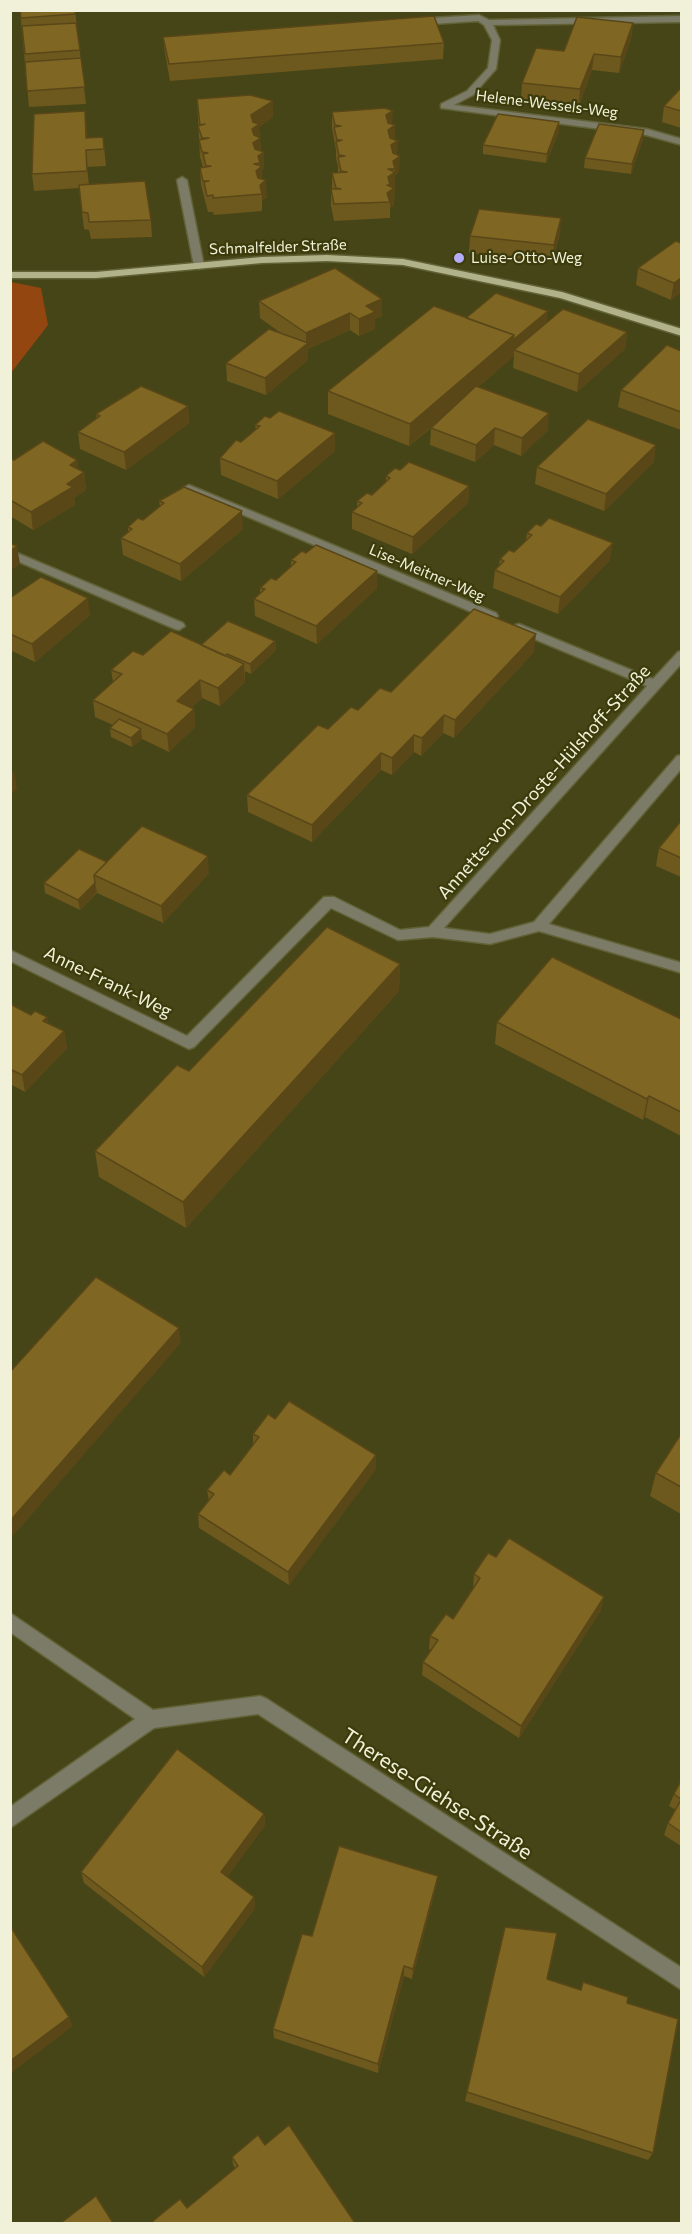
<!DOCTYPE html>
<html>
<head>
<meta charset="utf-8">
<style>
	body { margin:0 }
	#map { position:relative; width:692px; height:2234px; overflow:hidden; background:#464517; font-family:Commissioner,sans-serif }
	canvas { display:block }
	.frame { position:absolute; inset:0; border:12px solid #f0f1d8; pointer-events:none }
</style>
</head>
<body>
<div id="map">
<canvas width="692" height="2234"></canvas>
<div class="frame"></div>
</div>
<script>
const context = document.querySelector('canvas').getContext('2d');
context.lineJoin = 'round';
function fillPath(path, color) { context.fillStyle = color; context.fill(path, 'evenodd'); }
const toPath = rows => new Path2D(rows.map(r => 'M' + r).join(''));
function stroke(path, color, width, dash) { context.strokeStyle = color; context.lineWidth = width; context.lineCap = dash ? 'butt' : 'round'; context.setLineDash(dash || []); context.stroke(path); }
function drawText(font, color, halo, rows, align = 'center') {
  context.font = font + ' Commissioner,sans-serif'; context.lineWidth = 4.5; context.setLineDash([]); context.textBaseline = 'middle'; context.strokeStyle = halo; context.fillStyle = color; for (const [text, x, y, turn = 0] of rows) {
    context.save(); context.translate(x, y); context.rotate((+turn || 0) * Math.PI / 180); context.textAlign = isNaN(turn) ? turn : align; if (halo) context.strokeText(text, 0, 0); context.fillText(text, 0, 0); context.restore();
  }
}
fillPath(toPath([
	[11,282,41,288,48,325,11,373]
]), '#944611');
const minor = toPath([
	[479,15,489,20,682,16,682,22,493,25,500,40,496,69,473,95,454,105,647,129,682,139,682,145,646,135,441,108,441,104,467,91,488,68,492,40,484,25,478,21,417,25,413,22,417,19,479,15],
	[182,177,187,180,204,266,199,269,194,266,177,180,182,177],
	[189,485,496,613,498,616,496,619,488,619,185,490,183,488,189,485],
	[10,550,183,623,185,626,179,630,175,629,10,558,10,550],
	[519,624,653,679,678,652,682,651,682,663,444,928,490,934,534,922,677,756,682,755,682,768,549,924,682,963,682,973,539,931,490,944,433,937,398,940,331,908,194,1047,189,1049,10,961,10,950,187,1036,324,897,334,897,400,930,429,927,647,686,515,631,515,625,519,624],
	[10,1613,153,1710,260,1696,267,1699,682,1968,682,1990,258,1714,154,1728,10,1828,10,1807,135,1719,10,1632,10,1613]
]);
const major = toPath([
	[327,255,403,259,562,292,682,329,682,336,560,298,403,265,327,261,262,263,96,278,10,278,10,272,96,272,262,257,327,255]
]);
stroke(minor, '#616136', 3);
stroke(major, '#616136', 3);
fillPath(minor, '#7b7b67');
fillPath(major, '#b1b289');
fillPath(toPath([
	[20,10,75,10,86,104,29,107],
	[633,23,631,39,619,73,592,70,579,106,521,99,522,83,564,51],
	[163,37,444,43,443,59,170,81,165,53],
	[681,88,681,128,662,122,664,106],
	[197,99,273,117,259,127,261,151,264,152,264,168,262,170,262,179,267,197,262,201,262,211,214,215,213,212,208,212,201,185,200,168,203,168,200,157],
	[332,112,392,125,399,172,395,175,394,205,390,208,390,218,334,221,331,206,331,189,332,189,332,173,338,173,338,166,336,158,336,150,332,128],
	[87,128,87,138,103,137,106,166,87,167,89,185,151,220,152,237,91,239,89,230,84,229,79,188,34,191,32,174],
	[644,130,643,139,631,174,584,168,585,158],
	[559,131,546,163,483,154,483,145],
	[560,234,552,262,469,253,470,236],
	[681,243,671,300,636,285,638,268],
	[259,301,382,316,375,319,375,329,359,336,350,330,308,349,308,360,266,395,227,381,226,363,282,334,260,318],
	[466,318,547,323,627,332,625,349,577,392,513,368,514,356,478,387,548,430,521,456,494,445,475,462,430,445,431,428,409,446,328,414,328,391],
	[681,351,681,430,618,407,621,390],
	[188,406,189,423,126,470,80,449,78,432,97,419,96,414],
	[270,418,335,433,335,451,278,499,221,475,220,458,256,430,255,425],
	[10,458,14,460,77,460,78,469,84,472,86,490,74,498,75,505,33,530,10,516],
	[654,462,604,511,535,484,537,467],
	[400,470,469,486,468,503,412,554,352,529,352,512,357,507,357,501,372,495,386,482,386,476],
	[159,501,243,529,181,581,123,555,121,538,128,532,128,527,143,520,160,507],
	[527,533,610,560,558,614,493,588,495,570,499,566,500,559,514,552,526,540],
	[291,560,377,588,317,644,255,616,254,599,260,593,260,588,276,580,291,566],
	[10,598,90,615,35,662,10,650],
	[275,641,276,650,251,674,245,671,245,682,220,706,202,698,191,708,194,709,195,727,169,752,142,739,132,747,111,737,110,728,113,725,95,717,93,700,113,682,111,670,143,655,201,645],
	[534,652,454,738,443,733,421,756,414,752,392,775,381,770,312,842,248,812,247,795,328,729,358,710,391,692],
	[681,821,681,877,656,866,659,848],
	[107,862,209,873,163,923,97,893,80,910,45,893,44,883],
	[400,964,399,991,186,1228,99,1177,95,1151,189,1071],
	[10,1004,31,1015,47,1017,48,1023,64,1031,67,1048,25,1092,10,1084],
	[681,1019,681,1136,645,1117,643,1120,495,1044,497,1022],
	[275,1419,376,1469,289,1585,199,1528,198,1514,209,1501,207,1490,230,1475,253,1445,253,1434],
	[681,1434,681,1514,650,1496,656,1473],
	[474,1574,601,1610,519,1738,422,1675,423,1662,431,1650,429,1649,430,1636,453,1619,474,1588,473,1587],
	[681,1781,681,1846,664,1835,668,1823,676,1810,669,1806,674,1794],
	[264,1814,265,1825,227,1877,254,1897,255,1908,204,1977,84,1883,81,1872],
	[438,1876,436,1887,412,1979,404,1976,378,2073,274,2038,273,2029,312,1936],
	[505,1927,547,1979,581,1990,583,1982,627,2003,653,2153,648,2160,465,2101],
	[265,2145,187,2208,235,2168,233,2165,232,2157]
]), '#6d581e');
fillPath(toPath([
	[633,23,631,39,619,73,621,57],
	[594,54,592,70,579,106,580,89],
	[273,101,273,117,259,127,261,153,264,152,264,168,262,170,263,183,256,188,256,171,260,168,260,163,254,159,251,115],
	[85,111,87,128,88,150,86,138],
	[393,111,392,127,385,132,386,115],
	[559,122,559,131,546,163,547,154],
	[395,125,395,142,388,147,388,130],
	[644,130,643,139,631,174,632,164],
	[398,141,397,157,390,162,391,145],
	[400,156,399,172,395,175,395,169,393,161],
	[395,172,394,205,390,208,390,202,387,193,390,191,390,185,388,177],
	[266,180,267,197,262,201,262,194,260,185],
	[561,218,560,234,552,262,554,245],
	[681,278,681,293,671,300,674,283],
	[382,299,382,316,375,319,375,329,359,336,359,319,366,306],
	[548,311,546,328,514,350,514,356,409,446,410,424,514,335],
	[350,313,350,330,308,349,308,360,266,395,265,378,306,344,306,333],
	[627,332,625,349,577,392,579,374],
	[188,406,189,423,126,470,124,452],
	[549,413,548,430,521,456,522,438],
	[495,428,494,445,475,462,476,445],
	[335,433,335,451,278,499,277,481],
	[656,445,654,462,604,511,606,494],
	[77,460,79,476,84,472,86,490,74,498,75,505,33,530,31,512,67,484,70,465],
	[469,486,468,503,412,554,413,537],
	[242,511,243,529,181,581,180,564],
	[613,543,610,560,558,614,560,597],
	[17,546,20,564,10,571,10,551],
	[377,571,377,588,317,644,316,626],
	[88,598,90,615,35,662,32,644],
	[536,634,534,652,454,738,455,720],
	[275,641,276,650,251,674,250,664],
	[244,664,245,682,220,706,218,688],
	[200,680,202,698,179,719,177,701],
	[194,709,195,727,169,752,167,734],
	[444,715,443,733,421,756,422,738],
	[141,729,142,739,132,747,131,738],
	[414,735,414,752,392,775,392,758],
	[381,753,381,770,312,842,312,825],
	[14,771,17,789,10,795,10,774],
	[208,856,209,873,163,923,161,906],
	[95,883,97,892,80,910,78,900],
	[400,964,399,991,186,1228,183,1202],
	[47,1017,50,1033,43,1021],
	[64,1031,67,1048,25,1092,22,1075],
	[649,1096,645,1117,643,1120,647,1099],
	[179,1328,181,1343,13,1536,10,1527,10,1521],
	[376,1455,376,1469,289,1585,288,1572],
	[604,1597,601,1610,519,1738,521,1726],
	[264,1814,265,1825,223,1883,221,1872],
	[438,1876,436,1887,412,1979,413,1969],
	[254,1897,255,1908,204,1977,202,1967],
	[404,1966,404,1976,378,2073,378,2064],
	[69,2017,73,2026,10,2074,10,2061]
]), '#594718');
const building = toPath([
	[20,10,75,10,75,14,21,18,20,10],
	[434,16,444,43,169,64,163,37,434,16],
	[577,17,633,23,621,57,594,54,580,89,522,83,536,48,564,51,577,17],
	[76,23,80,50,25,54,22,26,76,23],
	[81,58,85,87,27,91,25,62,81,58],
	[681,88,681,111,664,106,681,88],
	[250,95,273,101,251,115,253,122,259,124,252,129,254,135,261,138,253,143,255,149,264,152,258,156,260,163,254,164,262,166,256,171,258,178,266,180,260,185,262,194,213,198,213,195,207,196,204,182,209,181,203,181,200,168,211,166,206,166,203,154,208,153,202,152,199,140,209,138,202,138,198,126,205,124,200,125,197,99,250,95],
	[385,108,393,111,386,115,388,123,395,125,388,130,390,138,398,141,391,145,393,153,400,156,393,161,395,169,388,169,395,172,388,177,390,185,387,185,394,188,387,193,390,202,334,204,331,189,341,189,336,188,332,173,347,172,341,171,338,157,345,156,339,155,336,142,342,140,337,140,334,127,341,126,335,125,332,112,385,108],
	[85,111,86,138,103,137,104,149,86,150,87,171,32,174,34,114,85,111],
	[498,114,559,122,547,154,483,145,498,114],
	[599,124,644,130,632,164,585,158,599,124],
	[145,181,151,220,89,222,88,213,82,212,79,185,145,181],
	[479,209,561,218,554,245,470,236,479,209],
	[676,241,681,243,681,278,674,283,638,268,676,241],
	[335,268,382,299,366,306,375,312,359,319,350,313,306,333,259,301,335,268],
	[496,293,548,311,513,340,514,335,466,318,496,293],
	[434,306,514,335,410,424,328,391,434,306],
	[563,309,627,332,579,374,514,350,563,309],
	[269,329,308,343,265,378,226,363,269,329],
	[667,345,681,351,681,412,621,390,667,345],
	[141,386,188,406,124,452,78,432,100,416,96,414,141,386],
	[476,386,549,413,522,438,495,428,476,445,431,428,476,386],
	[279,411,335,433,277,481,220,458,236,440,241,442,260,426,255,425,265,416,270,418,279,411],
	[588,419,656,445,606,494,537,467,588,419],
	[43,441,77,460,70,465,84,472,67,484,73,487,31,512,10,500,10,458,14,460,43,441],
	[409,462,469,486,413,537,352,512,362,503,357,501,367,493,372,495,390,478,386,476,395,468,400,470,409,462],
	[184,487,242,511,180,564,121,538,132,529,128,527,138,518,143,520,164,503,159,501,184,487],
	[549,518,613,543,560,597,495,570,504,561,500,559,509,550,514,552,532,535,527,533,536,524,541,526,549,518],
	[10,543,17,546,10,551,10,543],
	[316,545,377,571,316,626,254,599,265,589,260,588,271,578,276,580,296,562,291,560,302,551,306,553,316,545],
	[41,577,88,598,32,644,10,634,10,598,41,577],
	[474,609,536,634,455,720,444,715,422,738,414,735,392,758,381,753,312,825,247,795,318,725,328,729,351,707,358,710,380,688,391,692,474,609],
	[228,621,275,641,250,664,227,654,225,656,201,645,228,621],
	[171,631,244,664,218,688,200,680,177,701,194,709,167,734,93,700,122,674,111,670,133,651,143,655,171,631],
	[119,719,141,729,131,738,110,728,119,719],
	[681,821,681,858,659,848,681,821],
	[142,826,208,856,161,906,94,875,142,826],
	[79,849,107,862,94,875,95,883,78,900,44,883,79,849],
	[327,927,400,964,183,1202,95,1151,177,1065,189,1071,327,927],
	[552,957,681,1019,681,1112,649,1096,647,1099,497,1022,552,957],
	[10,1004,31,1015,35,1011,47,1017,43,1021,64,1031,22,1075,10,1069,10,1004],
	[96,1277,179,1328,10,1521,10,1372,96,1277],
	[289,1401,376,1455,288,1572,198,1514,214,1494,207,1490,224,1470,230,1475,259,1437,253,1434,268,1414,275,1419,289,1401],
	[681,1434,681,1487,656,1473,681,1434],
	[509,1538,604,1597,521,1726,423,1662,438,1640,430,1636,446,1614,453,1619,480,1578,474,1574,488,1553,496,1557,509,1538],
	[177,1749,264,1814,221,1872,254,1897,202,1967,81,1872,177,1749],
	[681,1781,681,1799,674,1794,681,1781],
	[681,1800,681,1832,668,1823,681,1800],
	[339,1846,438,1876,413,1969,404,1966,378,2064,273,2029,302,1934,312,1936,339,1846],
	[10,1926,69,2017,10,2061,10,1926],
	[505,1927,557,1933,547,1979,581,1990,583,1982,628,1997,627,2003,678,2019,653,2153,467,2092,505,1927],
	[289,2125,355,2223,154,2223,153,2221,180,2199,187,2208,238,2166,232,2157,258,2135,265,2145,289,2125],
	[96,2196,113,2223,61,2223,96,2196]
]);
fillPath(building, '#7f6623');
stroke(building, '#594718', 1.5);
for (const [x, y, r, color] of [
	[459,258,6,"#b5acf9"]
]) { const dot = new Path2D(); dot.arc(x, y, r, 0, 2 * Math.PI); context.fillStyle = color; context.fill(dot); stroke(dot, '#3b3b0b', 2); }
drawText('15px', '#f0f1d8', '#3b3b0b', [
	["Helene-Wessels-Weg",547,104,7],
	["Schmalfelder Straße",278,247,-2],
	["Lise-Meitner-Weg",427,573,23]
]);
drawText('15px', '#f0f1d8', '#3b3b0b', [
	["Luise-Otto-Weg",471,258]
], 'left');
drawText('18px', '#f0f1d8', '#3b3b0b', [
	["Annette-von-Droste-Hülshoff-Straße",544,782,-48],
	["Anne-Frank-Weg",108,982,26]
]);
drawText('21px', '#f0f1d8', '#3b3b0b', [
	["Therese-Giehse-Straße",437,1794,33]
]);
</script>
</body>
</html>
